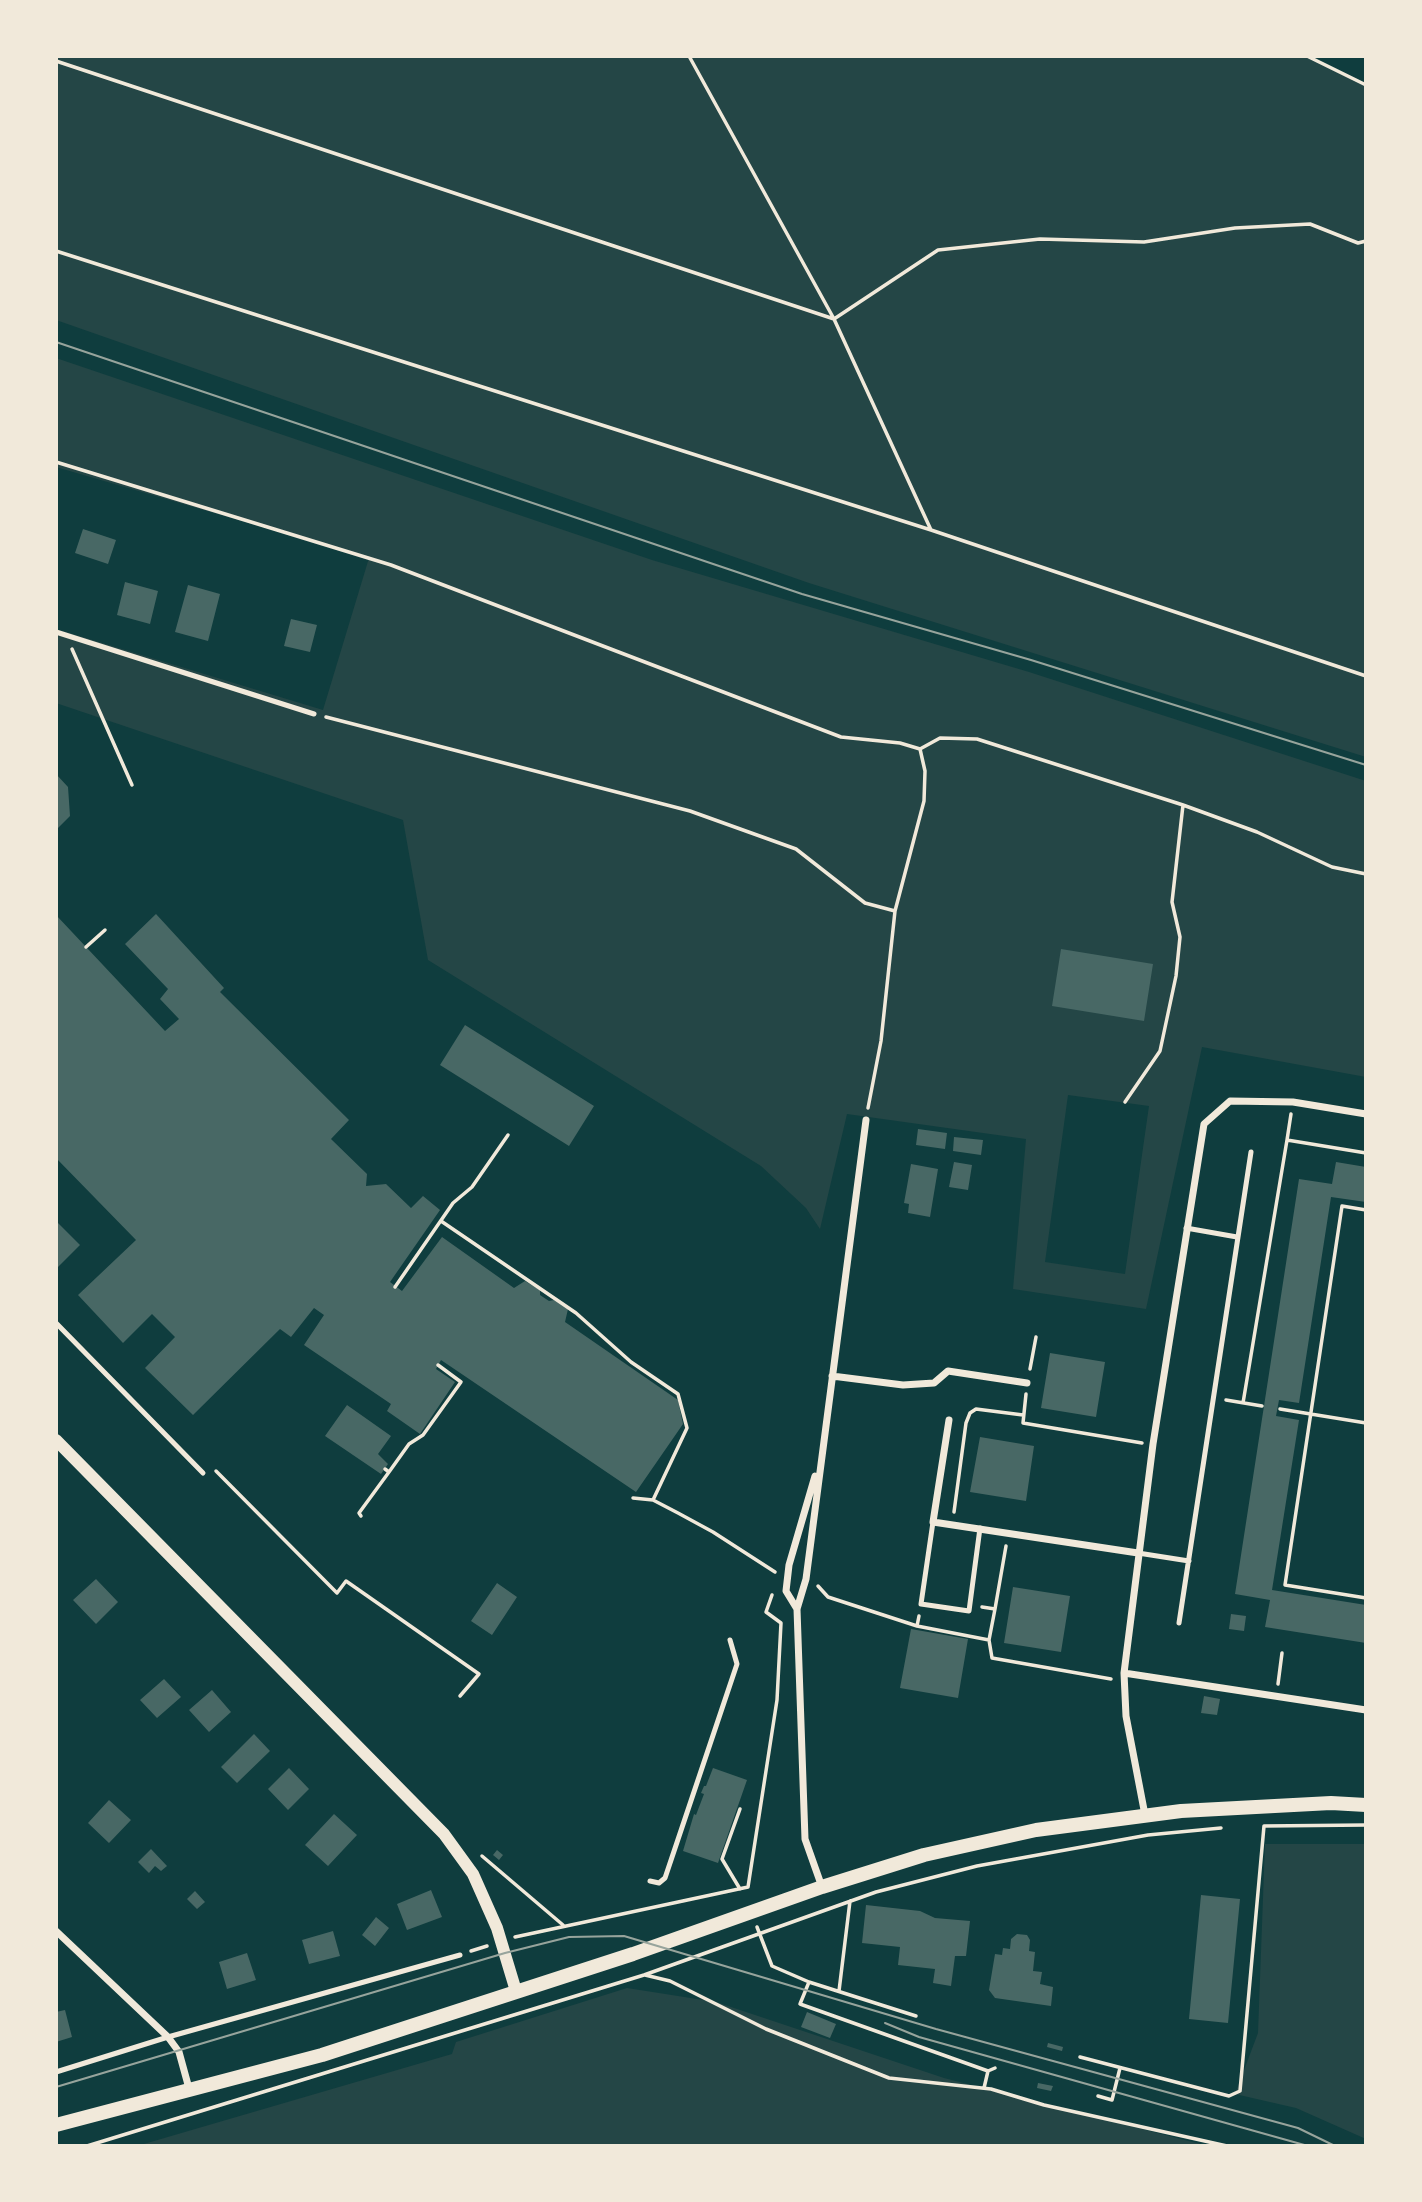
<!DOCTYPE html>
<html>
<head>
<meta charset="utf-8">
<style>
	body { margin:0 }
	#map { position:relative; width:1422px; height:2202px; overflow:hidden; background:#0f3d3e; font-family:"DM Sans",sans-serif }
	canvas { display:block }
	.frame { position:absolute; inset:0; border:58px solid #f1e9da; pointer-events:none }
</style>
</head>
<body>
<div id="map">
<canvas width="1422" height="2202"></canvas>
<div class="frame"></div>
</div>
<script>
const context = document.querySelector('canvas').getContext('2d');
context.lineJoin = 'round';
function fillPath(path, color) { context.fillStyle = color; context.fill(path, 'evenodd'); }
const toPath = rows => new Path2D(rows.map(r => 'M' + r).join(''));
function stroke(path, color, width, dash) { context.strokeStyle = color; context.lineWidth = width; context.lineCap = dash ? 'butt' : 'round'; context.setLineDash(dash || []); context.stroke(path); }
fillPath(toPath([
	[56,56,1307,56,1366,85,1366,757,809,583,56,320],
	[56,358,652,560,1029,672,1366,781,1366,1077,1202,1047,1146,1309,1013,1289,1026,1139,847,1114,820,1229,806,1208,761,1166,428,960,403,820,56,703,56,629,323,710,369,558,56,467],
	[1068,1095,1149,1106,1125,1274,1045,1262],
	[1265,1844,1366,1844,1366,2139,1296,2108,1235,2094,1258,2033],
	[627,1988,716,2002,944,2078,1208,2146,137,2146,452,2054,456,2042]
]), '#244646');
fillPath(toPath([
	[83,529,116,540,108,564,75,553],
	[125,582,158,591,150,624,117,615],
	[188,585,220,594,208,641,175,632],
	[291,619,317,625,310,652,284,646],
	[56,774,68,787,70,816,56,830],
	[156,914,224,988,220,992,349,1120,331,1139,367,1174,366,1186,386,1184,411,1208,423,1196,440,1210,390,1282,402,1291,442,1237,514,1288,525,1281,540,1290,540,1295,549,1301,554,1300,568,1309,565,1322,678,1400,683,1424,636,1492,441,1360,436,1369,455,1382,420,1434,387,1411,391,1404,304,1345,324,1315,314,1308,291,1337,280,1329,193,1415,145,1368,175,1337,152,1314,123,1343,78,1295,136,1240,56,1158,56,915,165,1031,179,1019,160,999,168,989,125,944],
	[1061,949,1153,964,1144,1021,1052,1006],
	[465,1025,594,1106,569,1146,440,1065],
	[918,1129,947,1133,945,1149,916,1145],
	[954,1137,983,1140,981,1155,953,1151],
	[954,1162,972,1165,968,1190,949,1187],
	[1336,1162,1366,1167,1366,1202,1331,1197,1299,1403,1279,1400,1276,1416,1299,1420,1272,1590,1366,1605,1366,1643,1265,1627,1270,1600,1235,1594,1299,1179,1332,1184],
	[911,1164,938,1169,930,1217,908,1213,909,1204,904,1203],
	[56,1221,80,1245,56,1269],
	[1050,1353,1105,1362,1096,1417,1041,1408],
	[347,1405,391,1436,378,1454,388,1464,381,1474,325,1436],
	[980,1437,1034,1446,1026,1501,970,1492],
	[96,1579,118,1602,96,1624,73,1600],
	[497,1583,517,1597,492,1635,471,1621],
	[1013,1587,1070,1596,1061,1652,1004,1643],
	[1231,1614,1246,1616,1244,1631,1229,1629],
	[911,1629,968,1639,958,1698,900,1688],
	[164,1679,181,1697,157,1718,140,1700],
	[212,1690,231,1712,209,1732,189,1710],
	[1204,1696,1220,1699,1217,1715,1201,1713],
	[254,1734,270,1751,237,1783,221,1767],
	[289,1768,309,1789,288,1810,268,1789],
	[713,1768,747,1780,718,1863,683,1851,694,1814,696,1815,704,1794,701,1793,704,1786,706,1786],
	[109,1800,131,1820,109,1843,88,1823],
	[334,1814,357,1835,328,1866,305,1845],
	[151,1849,167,1866,161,1871,155,1866,149,1873,138,1862],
	[497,1850,503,1855,499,1860,493,1855],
	[431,1890,442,1917,407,1930,397,1904],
	[195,1891,205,1902,197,1909,187,1899],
	[1201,1895,1240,1899,1228,2023,1189,2019],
	[866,1905,920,1911,935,1918,970,1921,966,1956,955,1956,951,1986,933,1983,935,1969,898,1965,900,1947,862,1943],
	[376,1917,389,1928,375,1946,362,1935],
	[333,1931,340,1956,309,1964,302,1940],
	[1017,1934,1027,1935,1030,1940,1029,1951,1035,1952,1033,1971,1042,1972,1040,1984,1053,1987,1051,2006,995,1998,989,1990,995,1954,1002,1955,1003,1948,1010,1949,1011,1939],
	[247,1953,256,1980,227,1989,219,1962],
	[65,2010,72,2037,56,2042,56,2012],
	[807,2012,836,2024,830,2038,801,2027],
	[1048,2043,1063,2047,1062,2051,1047,2047],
	[1038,2083,1053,2086,1051,2091,1037,2088]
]), '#486865');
stroke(toPath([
	[689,56,834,319,938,250,1040,239,1144,242,1235,228,1310,224,1358,243,1366,241],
	[1307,56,1366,85],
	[56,61,834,319,931,530,1366,676],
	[56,251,931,530],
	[56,462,391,565,841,737,900,743,920,749,925,771,924,801,895,911,881,1041,868,1108],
	[72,649,132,785],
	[326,717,690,811,796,849,865,903,895,911],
	[920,749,940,738,977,739,1183,805,1257,832,1332,867,1366,874],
	[86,947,105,930],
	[1125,1102,1160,1051,1176,976,1180,937,1172,902,1183,805],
	[1287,1140,1291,1114],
	[1366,1210,1342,1206,1285,1585,1366,1598],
	[441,1221,576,1313,631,1362,678,1394,687,1428,653,1500],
	[395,1287,453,1203,472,1187,508,1135],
	[1030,1369,1036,1337],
	[1026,1394,1023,1423,1142,1443],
	[1226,1400,1262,1406],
	[1243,1403,1287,1140,1366,1153],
	[1280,1409,1366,1423],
	[216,1471,337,1593,346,1581,479,1674,460,1696],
	[389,1472,409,1444,423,1435,461,1382,438,1365],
	[633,1498,653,1500,678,1513,713,1532,775,1572],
	[954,1512,966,1423,970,1413,976,1409,1023,1415],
	[361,1516,359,1513,389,1472,385,1469],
	[818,1586,828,1597,917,1626,919,1616],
	[982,1607,995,1609,989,1640,992,1658,1111,1679],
	[995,1609,1006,1546],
	[917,1626,989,1640],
	[1278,1684,1282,1653],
	[1264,1826,1366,1825],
	[482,1856,563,1925],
	[740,1889,722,1859,740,1809],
	[757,1927,772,1966,809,1982,916,2016],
	[515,1937,748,1887,777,1700,781,1623,766,1612,772,1595],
	[471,1951,487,1946],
	[645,1975,670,1981,766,2029,889,2078,991,2089,1044,2105,1227,2146],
	[809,1982,800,2004,988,2071,995,2068],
	[839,1991,850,1901],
	[1080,2057,1229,2096,1240,2091,1264,1826],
	[984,2088,988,2071],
	[1098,2096,1112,2100,1120,2068],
	[87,2146,644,1975,876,1892,977,1866,1148,1835,1221,1828]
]), '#f1e9da', 3.5);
stroke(toPath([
	[56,632,314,714],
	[1186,1228,1237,1237],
	[56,1323,203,1473],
	[933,1522,921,1604,969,1611,980,1528],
	[1138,1553,1189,1561],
	[1179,1623,1251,1152],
	[650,1881,659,1883,665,1878,737,1664,730,1640],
	[56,2072,168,2037,460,1955]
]), '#f1e9da', 5);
stroke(toPath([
	[832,1376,903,1385,934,1383,948,1371,1027,1383],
	[949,1420,933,1522,1138,1553],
	[797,1609,786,1591,789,1565,815,1476],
	[1124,1673,1366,1710],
	[1145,1815,1126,1716,1124,1673,1153,1444,1204,1124,1230,1101,1293,1102,1366,1114],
	[822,1887,805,1839,797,1609,806,1579,866,1120],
	[56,1931,168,2037,179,2052,190,2092]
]), '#f1e9da', 7);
stroke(toPath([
	[56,1440,444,1834,473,1874,497,1928,516,1991]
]), '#f1e9da', 12);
stroke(toPath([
	[56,2125,322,2055,633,1954,822,1887,924,1855,1036,1830,1181,1811,1331,1803,1366,1805]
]), '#f1e9da', 14);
stroke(toPath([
	[56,342,802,594,1031,660,1366,765],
	[885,2023,919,2037,1308,2146],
	[56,2087,505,1953,569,1937,624,1936,936,2029,1298,2128,1335,2146]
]), '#97a49c', 2);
</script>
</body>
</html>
